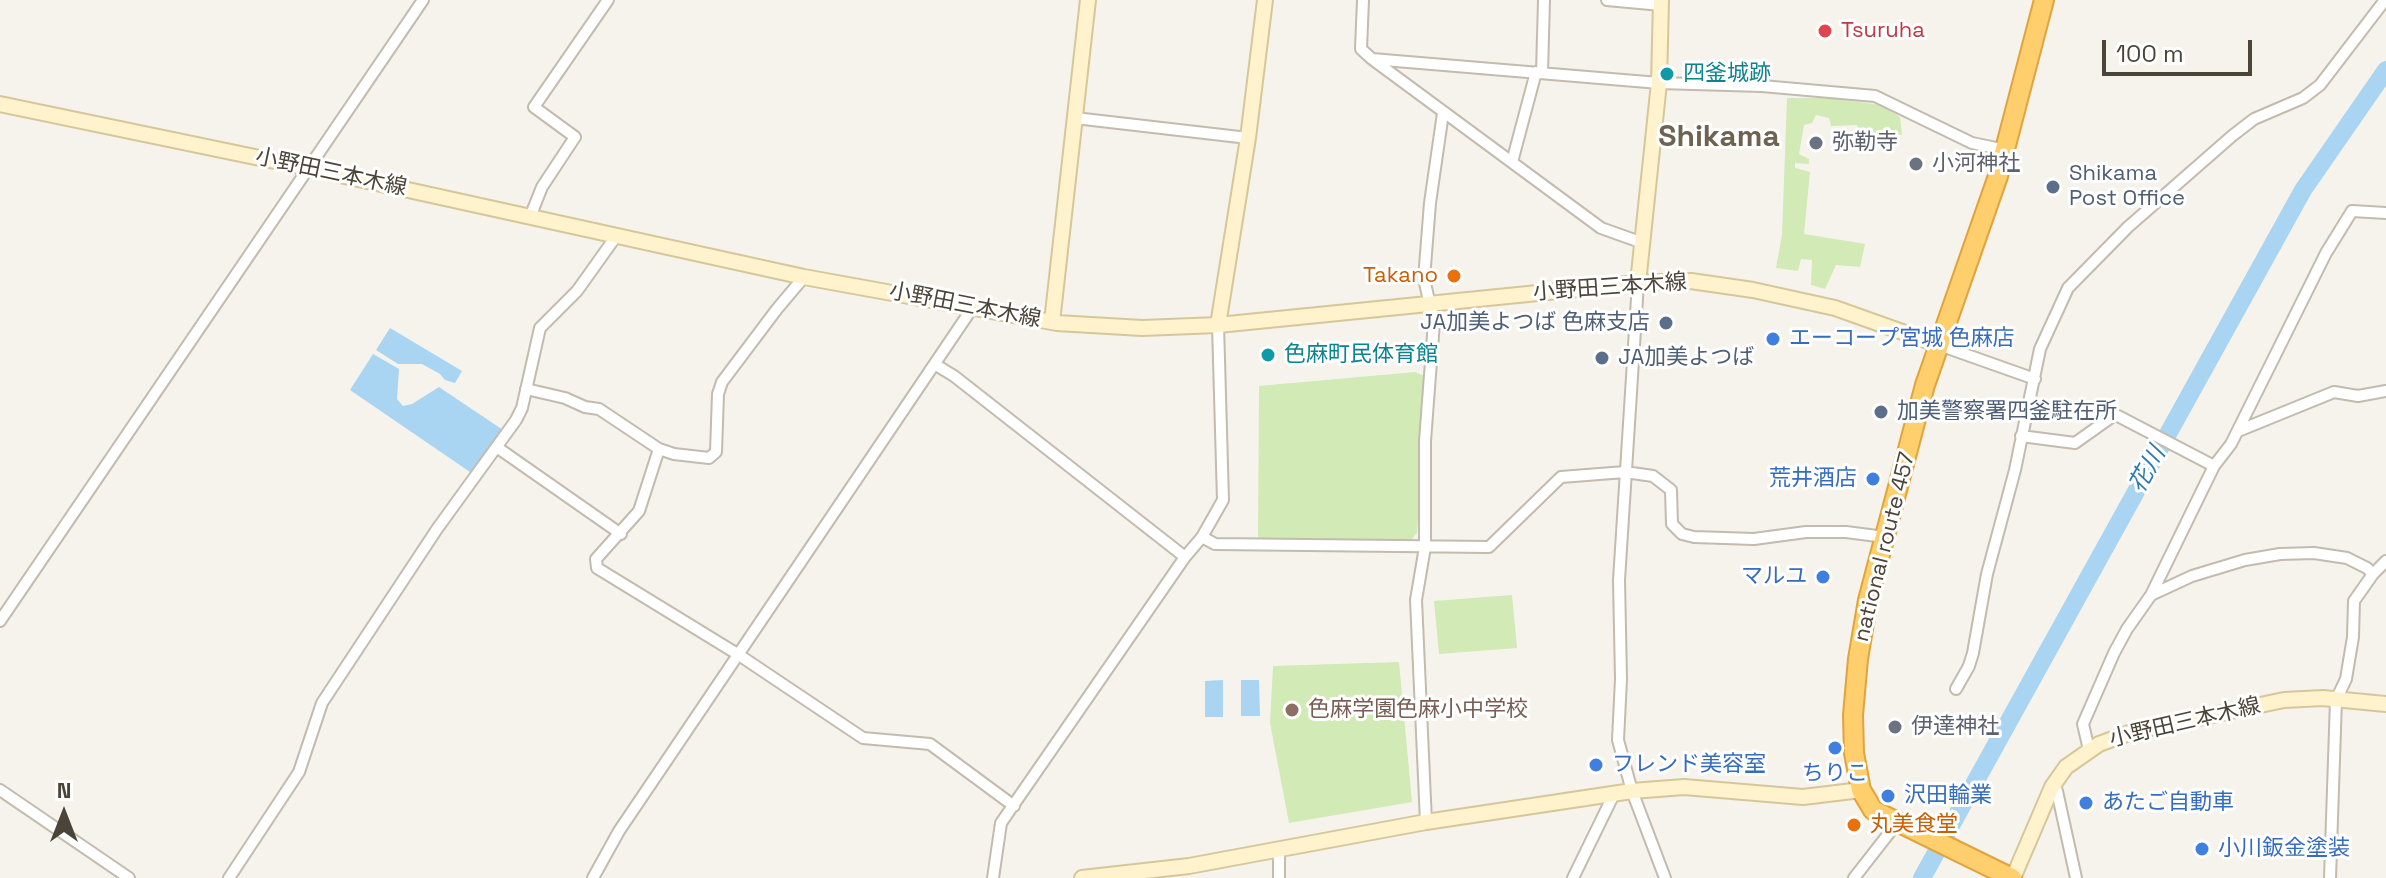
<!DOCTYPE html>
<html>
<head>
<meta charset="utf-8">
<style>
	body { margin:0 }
	#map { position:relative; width:2386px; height:878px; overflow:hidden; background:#f6f3ec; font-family:"Space Grotesk",sans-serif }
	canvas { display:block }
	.north { position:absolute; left:24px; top:774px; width:80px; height:80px; -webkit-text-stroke:6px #fff; paint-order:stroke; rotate:0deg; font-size:22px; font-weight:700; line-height:32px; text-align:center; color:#4b4439 }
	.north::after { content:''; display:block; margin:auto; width:28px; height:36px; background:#4b4439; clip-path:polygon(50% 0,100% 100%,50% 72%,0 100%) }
	.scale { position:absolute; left:2102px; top:40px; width:150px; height:36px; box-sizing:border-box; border:4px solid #4b4439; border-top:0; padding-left:10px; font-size:24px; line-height:28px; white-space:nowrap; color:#4b4439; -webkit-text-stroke:6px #fff; paint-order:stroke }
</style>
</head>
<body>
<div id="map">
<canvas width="2386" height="878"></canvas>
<div class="north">N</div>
<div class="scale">100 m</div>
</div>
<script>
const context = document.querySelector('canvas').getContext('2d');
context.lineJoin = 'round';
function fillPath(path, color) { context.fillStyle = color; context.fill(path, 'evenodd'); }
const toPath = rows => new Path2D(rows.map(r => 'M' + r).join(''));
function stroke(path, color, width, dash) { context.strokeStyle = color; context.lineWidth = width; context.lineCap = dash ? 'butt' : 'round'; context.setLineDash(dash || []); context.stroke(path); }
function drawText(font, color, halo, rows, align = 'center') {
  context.font = font + ' "Space Grotesk","Noto Sans JP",sans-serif'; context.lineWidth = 6; context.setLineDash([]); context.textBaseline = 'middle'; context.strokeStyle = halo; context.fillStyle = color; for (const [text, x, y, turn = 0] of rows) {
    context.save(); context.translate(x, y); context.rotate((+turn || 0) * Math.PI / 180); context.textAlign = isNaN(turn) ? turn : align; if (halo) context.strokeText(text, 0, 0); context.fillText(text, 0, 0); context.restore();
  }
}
fillPath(toPath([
	[1787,98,1826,98,1882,105,1900,117,1902,135,1892,134,1889,145,1858,136,1857,125,1831,126,1829,118,1816,115,1812,123,1804,125,1799,154,1809,159,1809,164,1795,163,1795,168,1810,172,1804,234,1865,244,1860,267,1836,265,1825,289,1811,285,1812,260,1801,259,1798,271,1776,268,1782,235],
	[1415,372,1427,377,1417,533,1411,540,1258,538,1259,386],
	[1512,595,1517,648,1439,654,1434,601],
	[1399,662,1412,802,1289,823,1270,723,1273,666]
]), '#d2eab5');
fillPath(toPath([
	[390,328,462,371,455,383,445,380,440,374,422,364,398,364,376,350],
	[373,354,399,369,397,399,403,406,412,404,439,387,503,430,470,472,350,390],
	[1223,680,1223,717,1205,717,1205,681],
	[1241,680,1259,680,1260,716,1241,716]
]), '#a9d4f2');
stroke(toPath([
	[1922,878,2303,190,2386,70]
]), '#a9d4f2', 18);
const street = toPath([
	[1363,0,1361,49,1372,59,1601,228,1643,243],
	[1607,0,1661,5],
	[1372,59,1659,83,1762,86,1875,96,1972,143,2006,150],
	[1542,73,1544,0],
	[1075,118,1248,138],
	[1512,162,1536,72],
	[530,217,542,187,575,137,534,107,608,0],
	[1638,283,1619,580,1621,679,1618,740,1632,791,1665,878],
	[1939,345,2035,379],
	[936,365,954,376,1185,557],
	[526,389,565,398,585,407,599,409,659,449,674,454,709,458,716,452,718,394,722,382,777,309,804,277],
	[2238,431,2334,392,2358,396,2386,391],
	[2021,436,2075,443,2113,416,2118,416,2214,466],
	[498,448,621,534],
	[659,449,639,511,596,559,597,568,739,655,863,738,930,744,1014,806],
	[1202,537,1215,544,1489,547,1561,477,1625,472,1653,476,1671,490,1672,524,1682,534,1694,537,1754,539,1806,532,1846,532,1885,537],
	[2151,595,2192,576,2245,560,2280,554,2314,553,2347,558,2367,568,2373,574],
	[0,621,423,0],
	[1956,689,1969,666,1973,653,1987,574,2015,470,2040,349,2068,288,2128,227,2232,136,2254,119,2303,98,2320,85,2385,0],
	[2089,750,2083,724,2114,653,2127,629,2151,595,2214,466,2231,444,2326,253,2352,211,2386,213],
	[2052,787,2057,791,2076,878],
	[0,790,129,878],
	[1426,822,1416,600,1425,547,1425,441,1434,322,1424,279,1430,203,1443,113],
	[1279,848,1279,878],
	[229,878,299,772,322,703,437,529,516,420,522,408,540,328,577,291,617,235],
	[593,878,619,831,973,307],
	[993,878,1001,823,1185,557,1202,537,1223,500,1218,325],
	[1573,878,1614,794],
	[1854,878,1897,823],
	[2330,878,2336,700,2346,679,2353,637,2354,601,2373,574,2386,561]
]);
const secondary = toPath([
	[0,104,308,168,804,277,1057,323,1142,328,1218,325,1638,283,1691,281,1753,290,1835,308,1939,345],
	[1638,283,1659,83,1661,0],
	[1052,322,1088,0],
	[1218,325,1248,138,1265,0],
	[1082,878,1189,866,1426,822,1632,791,1684,787,1803,797,1861,790],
	[2013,878,2052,787,2066,767,2099,744,2132,732,2284,700,2323,698,2386,704]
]);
const highway = toPath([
	[2012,878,1873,810,1861,790,1854,753,1853,715,1858,659,1868,600,1925,385,1998,176,2044,0]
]);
stroke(street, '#c2bbae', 14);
stroke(secondary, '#d6c79b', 18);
stroke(highway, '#e0a43c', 22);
stroke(street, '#fff', 10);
stroke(secondary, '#fff3cd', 14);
stroke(highway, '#ffcf6e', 18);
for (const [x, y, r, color] of [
	[1825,31,8,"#e0444e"],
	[1667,74,8,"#0f9aa8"],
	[1816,143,8,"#6b7280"],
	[1916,164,8,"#6b7280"],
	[2053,187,8,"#5c6f8a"],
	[1454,276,8,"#e8710a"],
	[1666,323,8,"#5c6f8a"],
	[1773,339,8,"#3f7fe0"],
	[1268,355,8,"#0f9aa8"],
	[1602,358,8,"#5c6f8a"],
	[1881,412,8,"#5c6f8a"],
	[1873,479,8,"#3f7fe0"],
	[1823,577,8,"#3f7fe0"],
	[1292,710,8,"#8d6e63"],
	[1895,727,8,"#6b7280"],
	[1835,748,8,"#3f7fe0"],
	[1596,765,8,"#3f7fe0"],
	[1888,796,8,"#3f7fe0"],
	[2086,803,8,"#3f7fe0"],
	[1854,825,8,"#e8710a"],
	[2202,849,8,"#3f7fe0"]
]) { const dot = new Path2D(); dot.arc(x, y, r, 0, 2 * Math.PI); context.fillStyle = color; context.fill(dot); stroke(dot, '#fff', 3); }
drawText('22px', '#be3a42', '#fff', [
	["Tsuruha",1841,31]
], 'left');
drawText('22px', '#0d838f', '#fff', [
	["四釜城跡",1683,74],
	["色麻町民体育館",1284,355]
], 'left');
drawText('22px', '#5b616d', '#fff', [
	["弥勒寺",1832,143],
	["小河神社",1932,164],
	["伊達神社",1911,727]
], 'left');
drawText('22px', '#4b4439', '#fff', [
	["小野田三本木線",331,173,12],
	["小野田三本木線",1610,288,-4],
	["小野田三本木線",965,306,11],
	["national route 457",1885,547,-76],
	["小野田三本木線",2185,723,-13]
]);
drawText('22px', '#4e5e75', '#fff', [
	["Shikama",2069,174],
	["Post Office",2069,199],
	["JA加美よつば 色麻支店",1650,323,"right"],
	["JA加美よつば",1618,358],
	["加美警察署四釜駐在所",1897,412]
], 'left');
drawText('22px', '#c56008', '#fff', [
	["Takano",1438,276],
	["丸美食堂",1870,825,"left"]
], 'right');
drawText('22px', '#366cbe', '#fff', [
	["エーコープ宮城 色麻店",1789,339],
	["荒井酒店",1857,479,"right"],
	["マルユ",1807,577,"right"],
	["フレンド美容室",1612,765],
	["ちりこ",1835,774,"center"],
	["沢田輪業",1904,796],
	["あたご自動車",2102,803],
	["小川鈑金塗装",2218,849]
], 'left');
drawText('22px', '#785e54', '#fff', [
	["色麻学園色麻小中学校",1308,710]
], 'left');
drawText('italic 24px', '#2e7ab2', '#fff', [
	["花川",2148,470,-61]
]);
drawText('bold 30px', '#6e6250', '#fff', [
	["Shikama",1719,138]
]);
</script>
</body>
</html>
